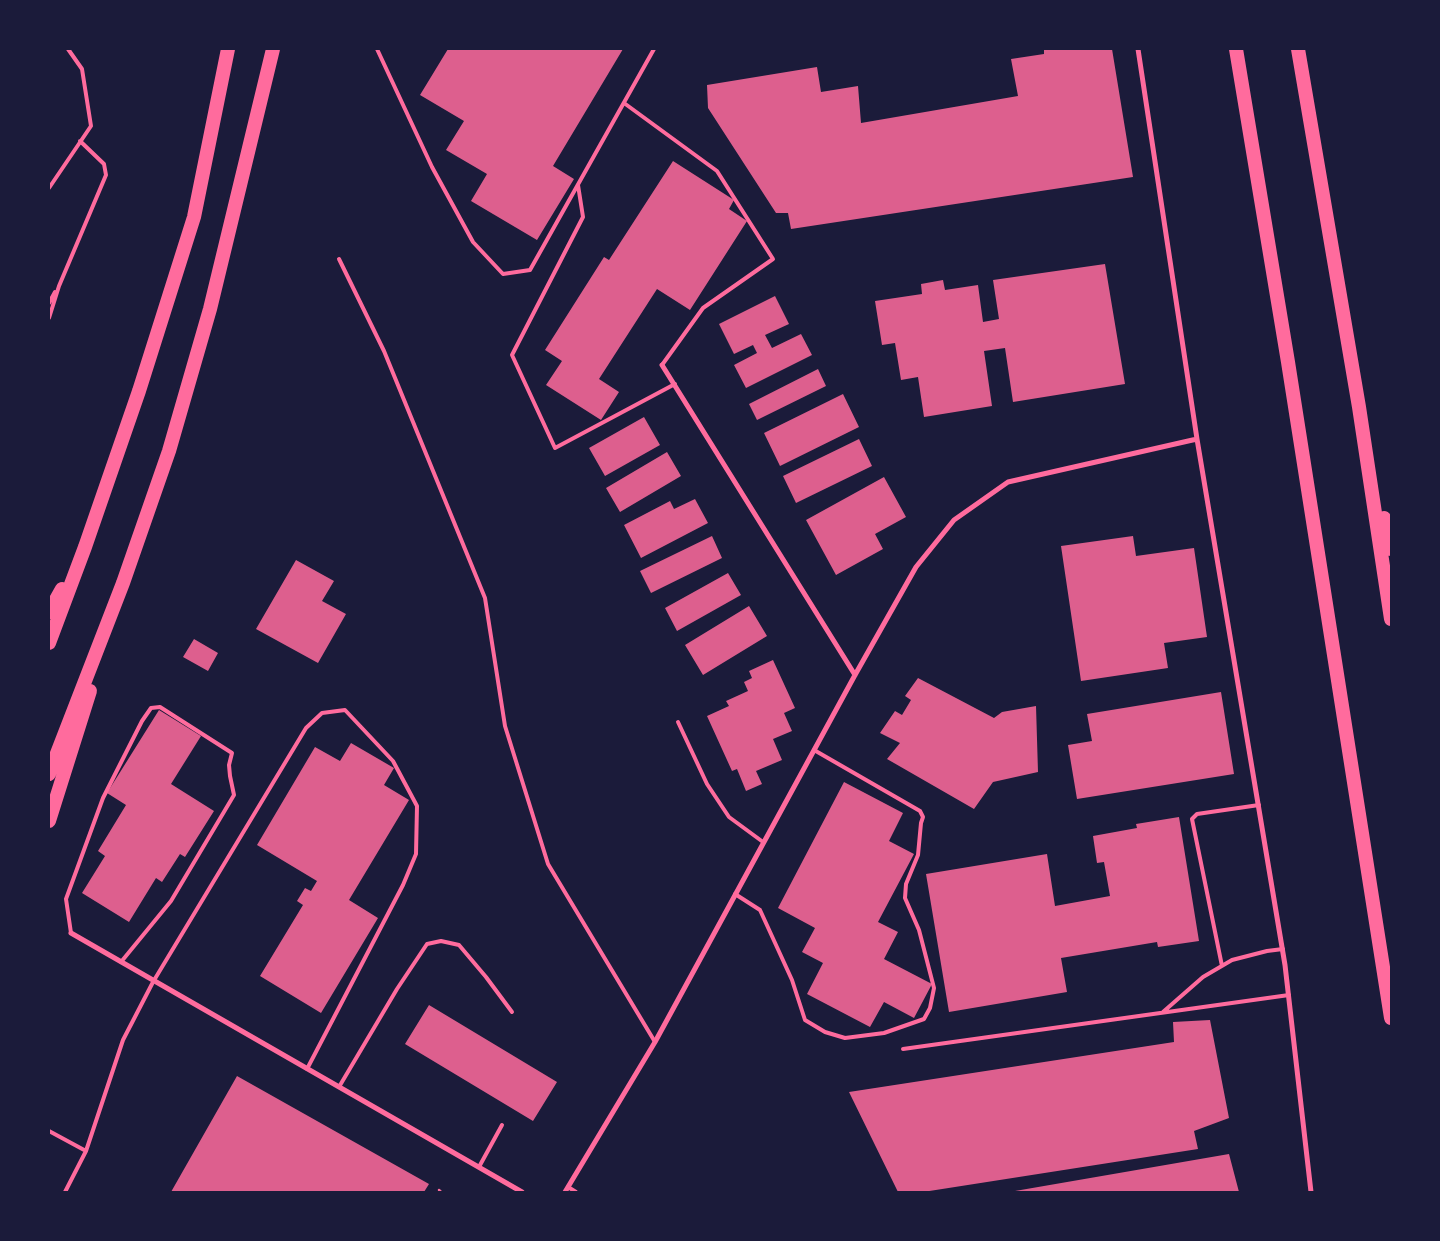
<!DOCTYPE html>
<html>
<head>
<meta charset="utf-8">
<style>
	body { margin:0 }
	#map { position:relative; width:1440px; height:1241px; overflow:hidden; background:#1b1b3a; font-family:"IBM Plex Sans",sans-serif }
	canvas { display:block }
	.frame { position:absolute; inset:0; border:50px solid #1b1b3a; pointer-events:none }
</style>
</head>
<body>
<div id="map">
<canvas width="1440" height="1241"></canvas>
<div class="frame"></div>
</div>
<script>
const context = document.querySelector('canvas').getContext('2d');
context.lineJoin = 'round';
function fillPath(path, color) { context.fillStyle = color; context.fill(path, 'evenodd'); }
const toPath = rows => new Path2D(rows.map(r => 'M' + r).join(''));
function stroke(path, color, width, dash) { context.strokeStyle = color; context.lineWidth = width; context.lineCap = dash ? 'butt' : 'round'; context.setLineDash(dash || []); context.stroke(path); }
fillPath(toPath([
	[448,49,623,49,553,166,574,179,537,240,471,201,487,174,446,150,464,121,420,95],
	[1044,49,1112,49,1133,177,791,229,788,213,776,213,708,108,707,85,817,67,821,92,858,86,861,123,1018,96,1011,59,1044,54],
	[673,161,734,200,729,209,747,221,690,310,657,289,599,379,619,392,601,420,546,385,562,361,545,350,604,257,609,260],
	[1105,264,1125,384,1013,402,1005,348,984,351,992,406,924,417,918,377,901,380,895,343,882,345,875,301,922,294,921,284,943,280,945,290,978,285,983,322,999,319,993,280],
	[775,296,789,324,765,335,772,348,801,334,812,355,746,388,734,365,757,353,753,345,734,354,719,324],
	[818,369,826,386,757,420,749,404],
	[843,394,859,427,780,466,764,433],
	[644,417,660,445,605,476,589,448],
	[859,439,872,466,796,503,783,476],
	[667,452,681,476,620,512,606,488],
	[884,477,906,517,875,534,883,549,836,575,806,520],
	[695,499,708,523,641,558,624,525,670,501,674,509],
	[712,536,722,558,651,593,640,571],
	[1133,536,1136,556,1194,548,1207,637,1164,643,1168,668,1081,681,1061,546],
	[296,560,334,581,322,601,346,614,318,663,256,629],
	[728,573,741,595,677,631,665,608],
	[749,606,767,636,703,675,685,645],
	[194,639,218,653,208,671,183,657],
	[773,660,795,708,784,713,792,731,773,739,782,760,756,771,762,784,746,791,737,769,732,771,707,716,729,706,726,701,748,691,744,682,752,678,749,671],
	[918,678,994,718,1002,712,1036,706,1038,772,993,782,974,809,887,759,900,743,880,733,895,711,902,715,911,700,905,696],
	[1221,692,1234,774,1077,799,1068,745,1092,741,1087,714],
	[159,710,201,736,171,784,214,811,185,857,180,854,162,882,156,878,129,922,82,893,105,856,98,851,126,805,107,793],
	[351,743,394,768,384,785,409,800,349,900,378,918,321,1013,260,976,303,905,297,901,305,888,311,891,317,881,257,845,315,747,340,761],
	[844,782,903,813,889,841,914,854,878,922,898,932,884,959,932,984,914,1018,884,1002,870,1027,807,994,823,963,802,952,815,928,778,908],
	[1179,817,1199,941,1158,947,1157,942,1061,958,1067,992,949,1012,926,874,1047,854,1055,906,1110,896,1104,862,1097,863,1093,836,1137,828,1136,824],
	[429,1005,557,1082,533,1121,405,1044],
	[1210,1020,1229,1118,1194,1131,1198,1149,923,1192,898,1192,849,1092,1174,1042,1173,1022],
	[237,1076,429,1184,424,1192,171,1192],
	[1229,1154,1239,1192,1015,1192,1015,1191]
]), '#dd5f8e');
stroke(toPath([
	[439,1190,441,1192]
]), '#ff6b9d', 2.5);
stroke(toPath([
	[377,49,432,167,473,242,503,274,530,270,654,49],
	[624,103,717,171,773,259,703,308,662,365],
	[578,185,583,217,512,355,555,448,675,384],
	[49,188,91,126,82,69,68,49],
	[339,259,384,351,485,598,505,726,548,864,655,1042],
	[49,303,55,292],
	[49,318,59,286,106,175,104,164,80,141],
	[678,722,707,784,729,817,763,842],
	[735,894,760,910,792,980,805,1020,825,1032,845,1038,884,1033,924,1019,930,1008,934,988,919,930,905,898,906,884,918,855,921,823,923,817,920,811,814,750],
	[71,933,66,899,103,798,142,721,151,708,160,707,232,753,229,765,230,776,234,795,171,901,121,962],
	[1222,966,1192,819,1197,814,1259,805],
	[1163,1012,1203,977,1232,960,1267,951,1283,949],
	[903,1049,1289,995],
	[339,1087,397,989,427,944,441,941,459,945,486,977,512,1012],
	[49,1131,86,1151],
	[479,1167,502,1125],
	[568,1187,576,1192],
	[65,1192,86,1151,123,1040,153,982,306,728,322,713,345,710,393,761,417,806,416,854,403,885,307,1069]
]), '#ff6b9d', 4);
stroke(toPath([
	[1138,49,1197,439,1285,965,1311,1192],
	[662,365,855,675],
	[71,933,522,1192],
	[565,1192,655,1042,855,675,916,567,954,520,1008,482,1197,439]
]), '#ff6b9d', 5);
stroke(toPath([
	[1236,49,1288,362,1391,1018],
	[1298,49,1359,407,1391,619],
	[1384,518,1391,549],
	[49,612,62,589],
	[49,643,85,547,139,391,194,217,228,49],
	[49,774,123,583,169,451,210,309,273,49],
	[49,821,90,691]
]), '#ff6b9d', 14);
</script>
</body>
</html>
